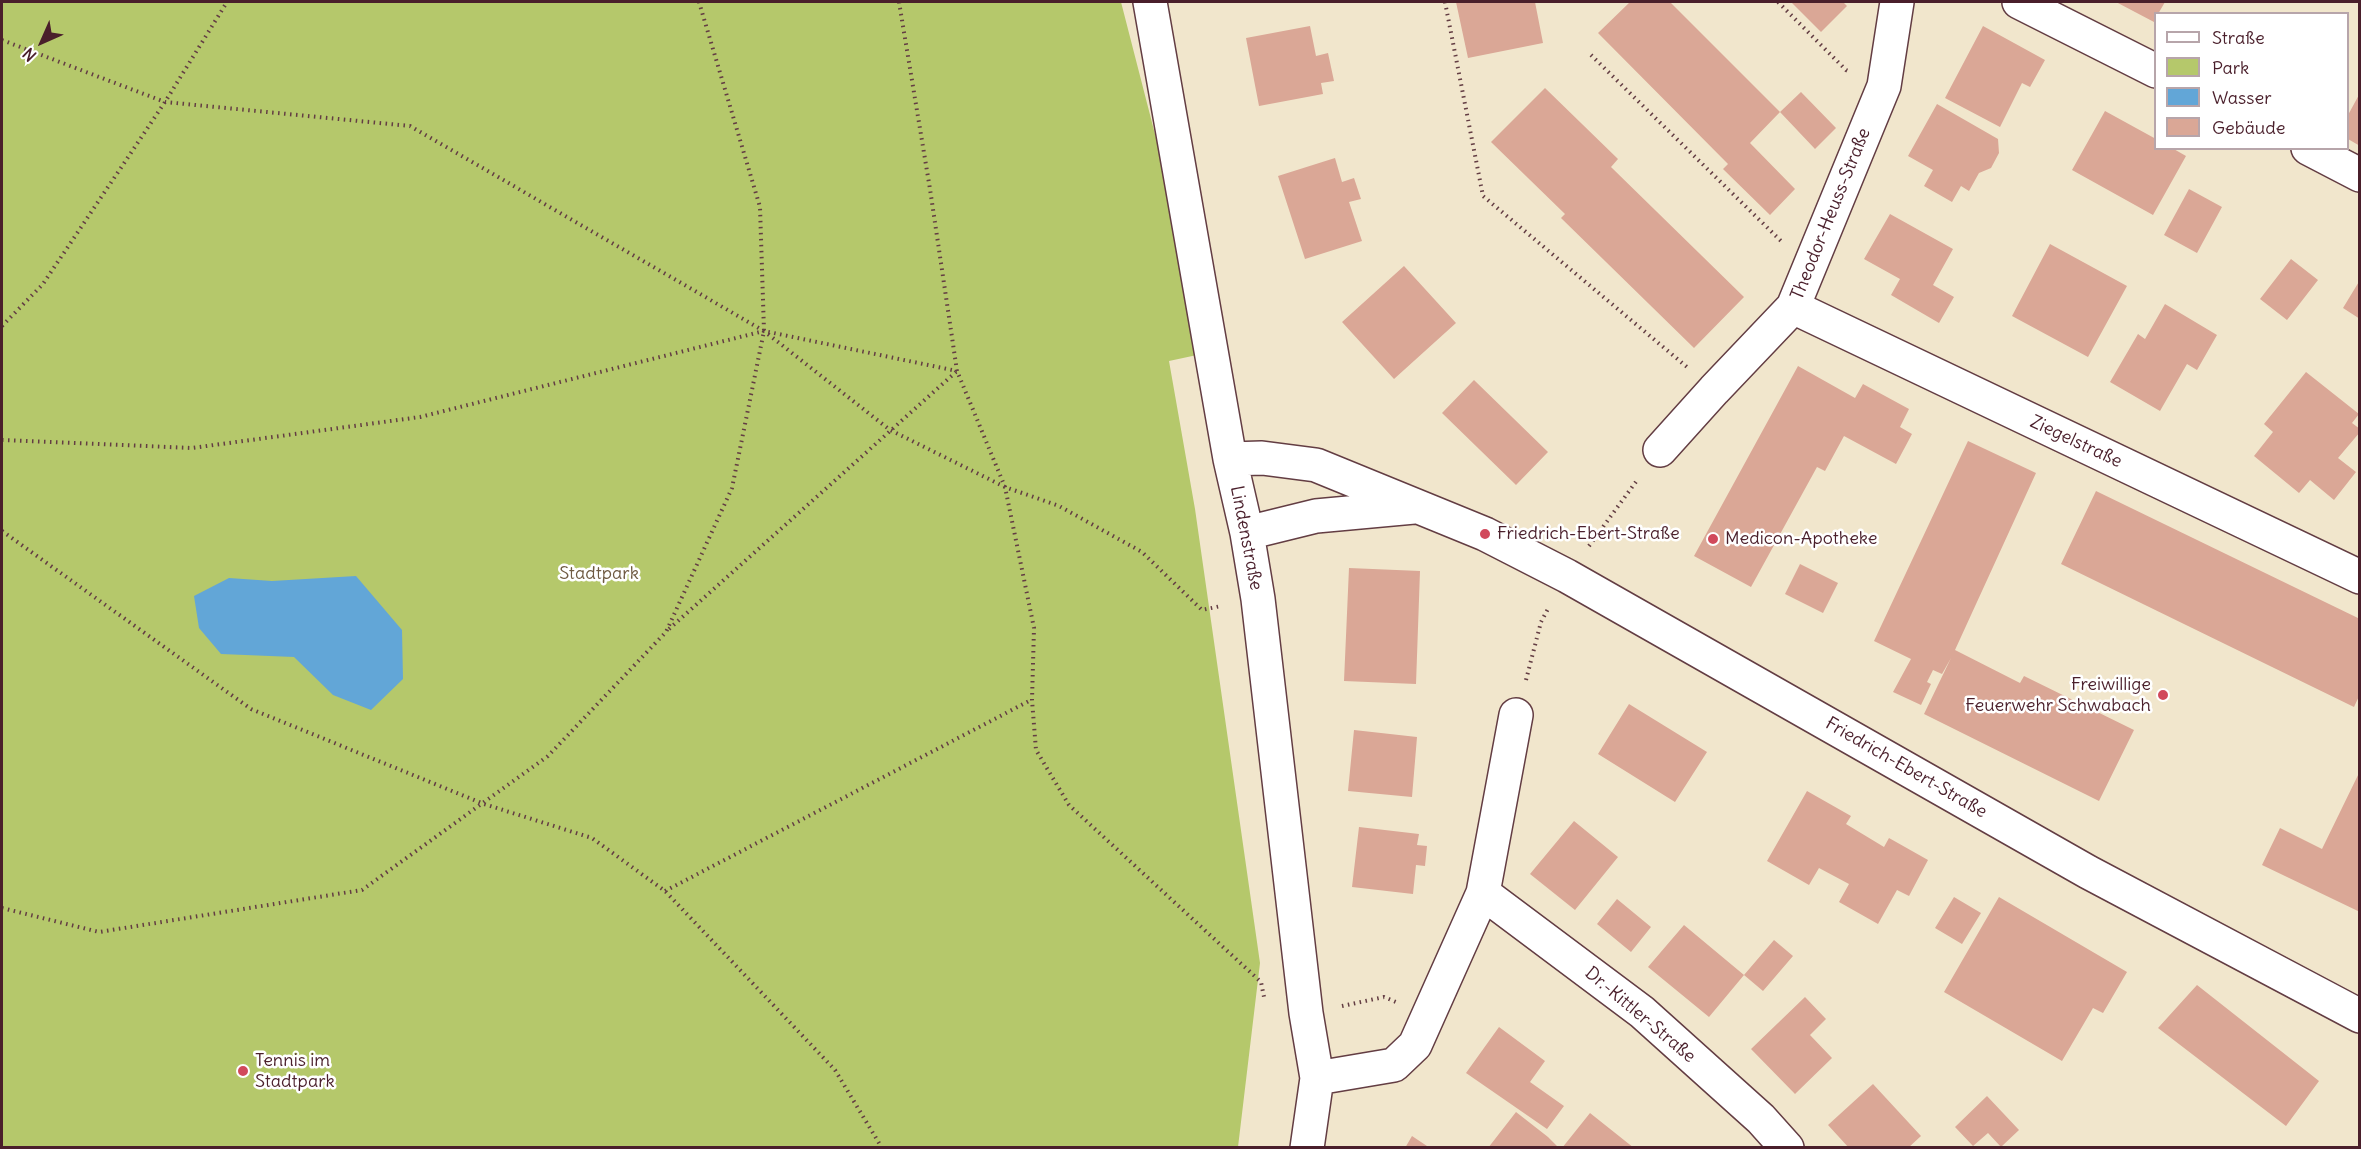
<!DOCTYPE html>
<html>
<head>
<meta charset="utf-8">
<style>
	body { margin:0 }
	#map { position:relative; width:2361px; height:1149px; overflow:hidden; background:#f1e6cc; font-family:Delius,sans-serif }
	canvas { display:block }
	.frame { position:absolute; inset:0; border:3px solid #4a1f2b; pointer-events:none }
	.legend { position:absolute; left:2154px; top:12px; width:195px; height:138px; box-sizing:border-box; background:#fff; border:2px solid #b7a5aa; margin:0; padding:8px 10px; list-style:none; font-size:18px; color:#4a1f2b }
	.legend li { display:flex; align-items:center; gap:12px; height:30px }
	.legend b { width:30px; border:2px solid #b7a5aa }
	.north { position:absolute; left:12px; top:12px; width:60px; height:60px; -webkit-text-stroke:4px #fff; paint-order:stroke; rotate:225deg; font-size:16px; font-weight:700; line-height:24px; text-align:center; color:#4a1f2b }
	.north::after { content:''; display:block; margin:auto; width:21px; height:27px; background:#4a1f2b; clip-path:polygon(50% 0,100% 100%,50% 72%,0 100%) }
</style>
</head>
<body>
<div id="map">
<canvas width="2361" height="1149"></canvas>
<div class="frame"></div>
<ul class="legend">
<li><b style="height:8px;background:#fff"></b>Straße</li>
<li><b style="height:16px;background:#b5c86b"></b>Park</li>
<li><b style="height:16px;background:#62a6d7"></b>Wasser</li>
<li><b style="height:16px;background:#daa796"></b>Gebäude</li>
</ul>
<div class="north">N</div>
</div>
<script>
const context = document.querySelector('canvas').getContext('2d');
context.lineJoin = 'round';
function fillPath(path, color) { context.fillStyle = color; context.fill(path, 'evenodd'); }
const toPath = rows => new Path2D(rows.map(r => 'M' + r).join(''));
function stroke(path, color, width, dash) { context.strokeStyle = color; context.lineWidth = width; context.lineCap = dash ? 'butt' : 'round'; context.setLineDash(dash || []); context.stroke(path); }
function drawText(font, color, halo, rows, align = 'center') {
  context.font = font + ' Delius,sans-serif'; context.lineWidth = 5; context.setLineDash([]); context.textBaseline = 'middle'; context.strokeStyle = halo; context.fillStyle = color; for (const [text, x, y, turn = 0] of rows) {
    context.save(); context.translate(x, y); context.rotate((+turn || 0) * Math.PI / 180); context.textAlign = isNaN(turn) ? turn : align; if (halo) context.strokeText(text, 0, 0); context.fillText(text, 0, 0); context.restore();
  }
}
fillPath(toPath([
	[2,2,1121,2,1211,352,1169,361,1195,509,1260,963,1238,1147,2,1148]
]), '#b5c86b');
fillPath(toPath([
	[356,576,402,630,403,679,371,710,333,695,294,657,221,654,199,628,194,596,229,578,272,581]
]), '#62a6d7');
fillPath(toPath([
	[1456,2,1535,2,1543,43,1468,58],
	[1630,2,1670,2,1780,112,1750,143,1795,189,1770,215,1723,169,1728,164,1598,33],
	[1791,2,1843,2,1847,6,1821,32],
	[2116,2,2165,2,2158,14,2156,14,2154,22],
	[1310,26,1316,56,1328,53,1334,81,1321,83,1323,94,1259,106,1246,38],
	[1983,26,2045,60,2030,87,2022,83,2000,127,1945,98],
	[1545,88,1618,159,1611,167,1744,297,1694,348,1561,218,1565,214,1491,142],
	[1801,92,1836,128,1815,149,1780,112],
	[2360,93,2360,146,2348,139,2348,115],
	[1937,104,1998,139,1999,153,1991,168,1979,173,1969,191,1961,186,1952,202,1924,186,1933,170,1908,156],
	[2105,111,2156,139,2156,148,2172,148,2186,156,2153,215,2072,170],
	[1335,158,1342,182,1354,178,1361,199,1349,202,1362,241,1305,259,1278,176],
	[2189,189,2222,207,2197,253,2164,235],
	[1890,214,1953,249,1933,285,1954,297,1939,323,1891,295,1900,279,1864,259],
	[2050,244,2127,286,2088,357,2012,316],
	[2291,259,2318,280,2287,320,2260,299],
	[1404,266,1456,323,1394,379,1342,322],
	[2360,280,2360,319,2343,308],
	[2165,304,2217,335,2197,370,2187,364,2160,411,2110,382,2138,334,2145,339],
	[1798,366,1855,398,1863,384,1909,409,1900,427,1912,434,1896,464,1844,436,1825,471,1817,467,1751,587,1694,556],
	[2306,372,2359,414,2352,423,2360,429,2360,432,2338,458,2356,472,2334,500,2310,480,2299,493,2254,456,2273,432,2264,424],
	[1474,380,1548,452,1516,485,1442,413],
	[1968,441,2036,473,1955,650,2020,683,2024,676,2134,730,2099,801,1924,714,1951,658,1942,674,1933,670,1927,682,1931,684,1921,705,1893,692,1911,659,1874,641],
	[2096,491,2360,619,2360,694,2354,707,2061,564],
	[1800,564,1838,583,1823,613,1785,594],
	[1349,568,1420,571,1416,684,1344,681],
	[1629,704,1707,752,1675,802,1598,754],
	[1354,730,1417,737,1412,797,1348,791],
	[2360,771,2360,912,2262,865,2280,828,2322,849],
	[1807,791,1851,816,1846,824,1884,847,1889,838,1928,860,1909,896,1897,890,1878,924,1839,902,1849,884,1819,868,1809,885,1767,861],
	[1574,821,1618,857,1575,910,1530,874],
	[1359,827,1419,834,1417,845,1427,846,1425,866,1416,865,1413,894,1352,887],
	[1954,897,1981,913,1962,944,1935,928],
	[1999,897,2127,972,2103,1013,2093,1008,2062,1061,1944,992],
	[1617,899,1651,927,1631,952,1597,924],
	[1684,925,1744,975,1709,1017,1648,967],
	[1774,940,1793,956,1763,991,1744,975],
	[2197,985,2319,1081,2286,1126,2158,1028],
	[1805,997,1826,1019,1810,1035,1832,1058,1795,1094,1751,1049],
	[1499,1027,1545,1061,1530,1082,1564,1106,1547,1129,1466,1073],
	[1873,1084,1921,1136,1908,1148,1849,1148,1828,1125],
	[1987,1096,2019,1130,2001,1147,1988,1133,1973,1146,1955,1127],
	[1516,1112,1548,1137,1559,1148,1488,1148],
	[1590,1113,1634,1148,1562,1148],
	[1412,1136,1430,1148,1405,1148]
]), '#daa796');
const minor = toPath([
	[1150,2,1230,459,1247,533,1258,599,1306,1013,1317,1078,1307,1148],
	[2019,2,2156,71],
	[2308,148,2360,175],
	[1793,307,2360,577],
	[1660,450,1714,390,1793,307,1884,86,1897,2],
	[1230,459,1262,458,1316,465,1485,534,1567,576,2088,872,2360,1016],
	[1247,533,1316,516,1414,507],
	[1483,893,1642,1012,1761,1119,1787,1148],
	[1317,1078,1394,1065,1415,1045,1483,893,1516,715]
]);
stroke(minor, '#633d43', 36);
stroke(toPath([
	[899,2,930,189,957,371,1005,487,1034,628,1032,700,1036,750,1069,805,1261,982,1264,997],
	[1445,2,1483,196,1687,367],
	[1778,2,1846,70,1850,72],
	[2,40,165,102,410,126,764,331,957,371],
	[1591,55,1781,241],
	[2,326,43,284,165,102,227,2],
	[2,440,192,448,420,417,764,331,890,430,1005,487,1059,506,1142,552,1202,610,1221,606],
	[2,531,251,709,484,804,592,838,665,891,835,1070,882,1148],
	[1589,546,1638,479],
	[669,629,956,372],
	[1526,680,1541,622,1549,607],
	[665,891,1031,700],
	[2,908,99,932,362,890,548,756,666,632,732,488,764,331,760,207,699,2],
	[1342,1006,1384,997,1396,1002]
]), '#633d43', 4, [1.5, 4.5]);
stroke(minor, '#fff', 33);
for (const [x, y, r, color] of [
	[1485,534,6,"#d1495b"],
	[1713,539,6,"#d1495b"],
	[2163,695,6,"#d1495b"],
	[243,1071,6,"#d1495b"]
]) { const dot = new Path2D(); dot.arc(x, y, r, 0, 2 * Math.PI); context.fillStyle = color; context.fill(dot); stroke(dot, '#fff', 2); }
drawText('18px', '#4a1f2b', '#fff', [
	["Theodor-Heuss-Straße",1831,214,-68],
	["Ziegelstraße",2076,442,25],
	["Lindenstraße",1246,538,79],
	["Friedrich-Ebert-Straße",1906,768,30],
	["Dr.-Kittler-Straße",1640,1015,40]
]);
drawText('18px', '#4a1f2b', '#fff', [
	["Friedrich-Ebert-Straße",1497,534],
	["Medicon-Apotheke",1725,539],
	["Freiwillige",2151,685,"right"],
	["Feuerwehr Schwabach",2151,706,"right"],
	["Tennis im",255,1061],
	["Stadtpark",255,1082]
], 'left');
drawText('18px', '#6f5a41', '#fff', [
	["Stadtpark",599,574]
]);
</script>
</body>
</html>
